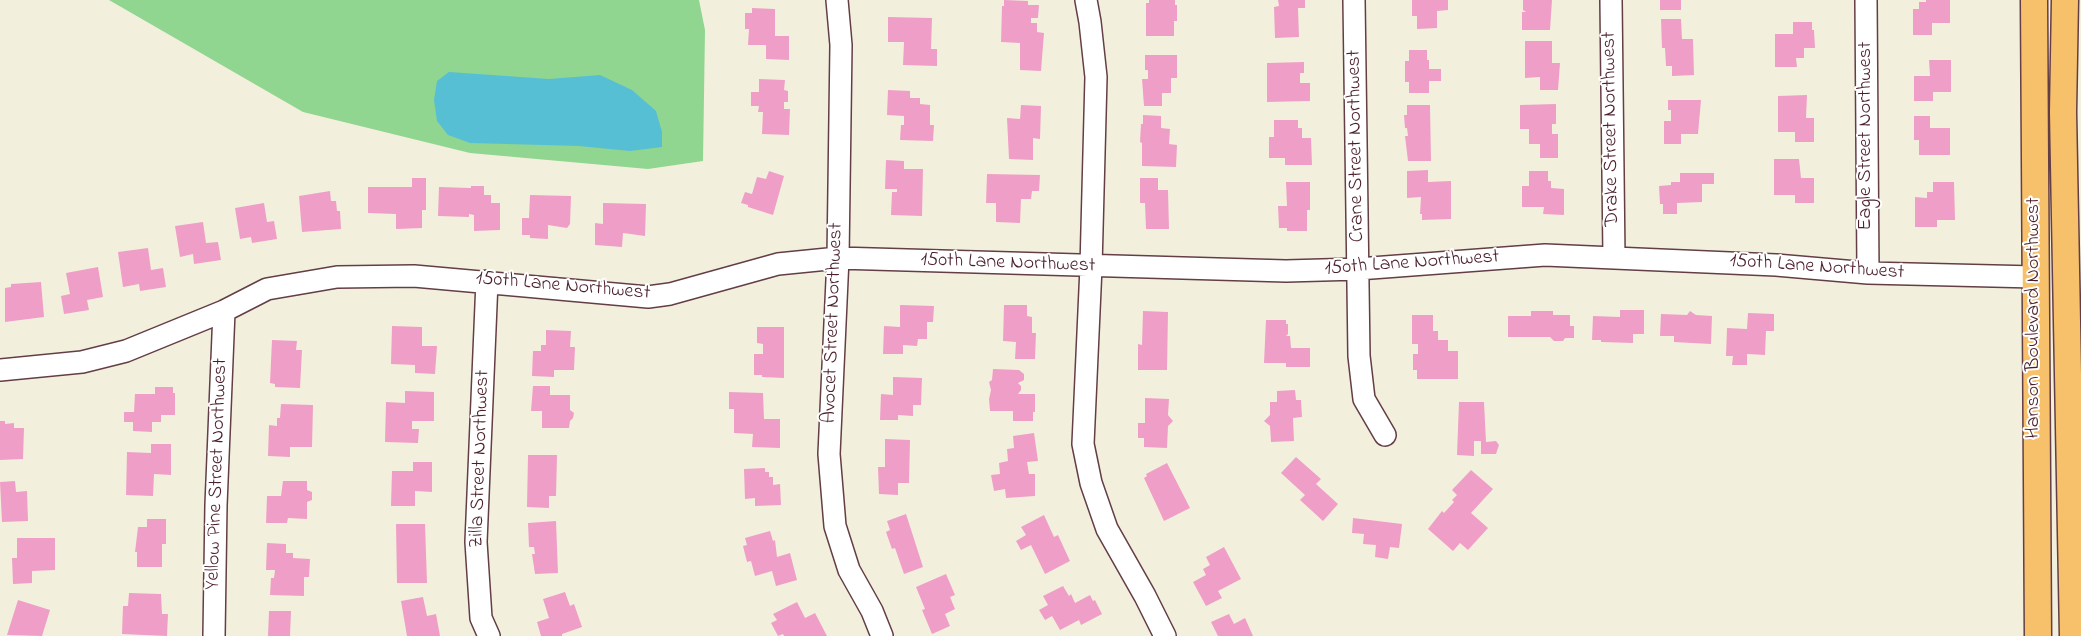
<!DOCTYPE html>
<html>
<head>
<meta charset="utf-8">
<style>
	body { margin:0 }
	canvas { display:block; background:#f3efdd }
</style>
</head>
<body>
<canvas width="2081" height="636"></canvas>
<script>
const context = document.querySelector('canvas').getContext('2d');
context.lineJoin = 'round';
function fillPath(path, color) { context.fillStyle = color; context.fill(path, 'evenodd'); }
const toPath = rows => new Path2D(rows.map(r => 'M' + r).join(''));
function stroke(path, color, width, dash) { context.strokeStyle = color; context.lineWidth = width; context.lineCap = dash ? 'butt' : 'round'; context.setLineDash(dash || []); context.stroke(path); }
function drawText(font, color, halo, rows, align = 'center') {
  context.font = font + ' "Indie Flower",sans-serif'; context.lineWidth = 4; context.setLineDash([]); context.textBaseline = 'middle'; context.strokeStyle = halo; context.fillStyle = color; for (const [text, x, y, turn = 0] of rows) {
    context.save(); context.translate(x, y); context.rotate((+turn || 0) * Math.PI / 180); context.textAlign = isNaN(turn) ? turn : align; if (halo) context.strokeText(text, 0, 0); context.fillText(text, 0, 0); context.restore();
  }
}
fillPath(toPath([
	[109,0,699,0,705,30,703,161,648,169,470,153,303,112]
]), '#90d690');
fillPath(toPath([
	[449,72,549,79,600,75,632,90,656,111,662,132,662,147,630,151,579,146,470,143,448,135,437,121,434,100,437,81]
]), '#57bfd4');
fillPath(toPath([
	[1004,0,1028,1,1028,5,1039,5,1038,18,1031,18,1031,23,1037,23,1037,32,1044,33,1041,71,1020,70,1020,43,1001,42,1002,6,1004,6],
	[1149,0,1175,0,1175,5,1177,5,1177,21,1174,21,1174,36,1146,36,1146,3,1149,3],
	[1278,0,1305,0,1305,8,1298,8,1299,37,1275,38,1274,7,1279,6],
	[1412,0,1448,0,1448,10,1437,11,1437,28,1417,29,1417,16,1412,16],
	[1523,0,1552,0,1550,30,1522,30,1522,12,1526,12,1523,10],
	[1660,0,1681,0,1681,10,1660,10],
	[1926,0,1950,0,1950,23,1932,23,1932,35,1913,35,1913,9,1919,9,1919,2,1926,2],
	[752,8,775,9,775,36,789,36,789,60,766,59,766,45,748,45,749,29,745,29,745,13,752,13],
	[888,17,932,18,931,49,937,49,937,66,903,65,904,42,888,42],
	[1661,19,1681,19,1682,39,1693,39,1694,75,1672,76,1672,66,1666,66,1665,48,1662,48],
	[1793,22,1812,22,1812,30,1814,30,1815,48,1804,48,1804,58,1796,58,1797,67,1775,67,1775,34,1793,34],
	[1525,41,1552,41,1552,63,1560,63,1558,90,1540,90,1540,77,1525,78],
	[1409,50,1427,50,1427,60,1429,60,1429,69,1441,69,1441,81,1429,81,1429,93,1409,93,1409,82,1405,82,1405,61,1409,61],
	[1145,55,1177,55,1177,78,1171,78,1171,93,1162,93,1162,106,1144,106,1142,79,1148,79,1148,70,1145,70],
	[1929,60,1951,60,1951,92,1933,92,1933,101,1914,101,1914,76,1930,76],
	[1304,62,1304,73,1300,73,1300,83,1310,83,1310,101,1267,102,1267,63],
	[759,79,785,80,784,90,788,91,788,102,784,102,784,109,790,109,789,135,762,134,763,112,758,112,759,106,751,106,751,92,759,92],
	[888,90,910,91,910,98,920,98,920,104,930,105,930,125,934,125,933,141,900,140,901,125,904,125,904,116,887,115],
	[1807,95,1806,118,1814,118,1814,142,1795,142,1795,132,1778,132,1778,96],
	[1668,100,1701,100,1698,134,1681,134,1681,144,1664,144,1664,121,1671,121,1671,110,1668,110],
	[1556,104,1556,124,1552,124,1552,134,1558,134,1558,158,1540,158,1540,144,1529,144,1529,129,1520,129,1520,105],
	[1021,105,1041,106,1040,139,1033,138,1033,160,1009,159,1007,118,1020,119],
	[1407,105,1430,105,1431,161,1408,161,1405,136,1408,136,1407,128,1405,128,1404,115,1407,115],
	[1143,115,1161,116,1161,128,1170,129,1169,144,1177,145,1176,167,1142,166,1142,143,1140,142,1141,124,1143,124],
	[1914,116,1930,116,1930,128,1950,128,1950,155,1919,155,1919,140,1914,140],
	[1274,120,1298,120,1298,128,1302,128,1302,138,1311,138,1312,165,1285,165,1285,158,1269,158,1269,137,1274,137],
	[1774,159,1799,159,1801,178,1814,178,1814,203,1795,203,1795,195,1774,195],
	[886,160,904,161,904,169,923,169,922,216,891,215,892,192,897,192,897,189,885,189],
	[1428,170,1428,182,1451,181,1451,219,1422,220,1422,214,1420,214,1421,197,1407,198,1407,171],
	[769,171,784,176,773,215,748,207,748,205,741,203,745,192,752,194,757,177,766,179],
	[1529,171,1548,171,1548,181,1551,181,1551,188,1564,189,1564,215,1543,214,1544,207,1522,207,1522,186,1529,186],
	[1680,173,1714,173,1714,184,1702,184,1702,202,1677,203,1677,214,1663,214,1663,204,1660,204,1659,186,1671,185,1671,182,1680,182],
	[987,174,1040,175,1039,191,1032,191,1031,199,1021,199,1020,223,996,222,996,203,986,203],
	[412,178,426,178,426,210,422,210,422,228,396,229,396,214,368,213,368,187,412,187],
	[1140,178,1158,178,1158,190,1168,190,1169,229,1146,229,1145,203,1140,203],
	[1286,182,1310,182,1310,210,1307,210,1307,231,1287,231,1287,228,1279,228,1278,206,1287,206],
	[1933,182,1954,182,1955,220,1937,220,1937,227,1915,227,1915,197,1927,198,1927,192,1933,192],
	[471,186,484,186,484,195,491,195,491,203,500,203,500,230,474,231,474,215,469,214,469,217,438,216,439,187,471,188],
	[330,191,331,201,336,201,337,211,340,211,341,229,302,232,299,196],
	[530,195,571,196,570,224,567,228,548,225,548,239,530,238,530,235,522,235,522,218,529,218],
	[264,203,267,222,274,221,277,239,252,243,251,237,240,239,235,208],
	[603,203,646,204,645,236,623,233,622,247,595,245,595,223,603,224],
	[203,222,206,243,218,242,221,260,194,264,193,254,180,257,175,226],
	[148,248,151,270,163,268,166,287,140,291,139,284,123,287,118,252],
	[98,267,103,297,87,300,89,310,64,314,61,296,70,294,66,273],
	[41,282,44,317,5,322,5,288,11,287,11,284],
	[900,305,934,306,933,322,927,322,927,339,918,339,917,346,903,345,903,354,883,354,884,326,900,327],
	[1004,305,1027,305,1027,316,1032,317,1032,333,1036,333,1035,359,1015,359,1016,342,1003,341],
	[1620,310,1644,310,1644,334,1633,334,1633,343,1601,342,1601,340,1592,340,1593,316,1620,317],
	[1143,311,1168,312,1167,370,1138,370,1138,344,1142,345],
	[1531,311,1553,311,1553,315,1570,315,1570,326,1574,326,1574,338,1565,338,1563,341,1554,341,1550,337,1508,337,1508,316,1531,316],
	[1690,311,1696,315,1712,316,1711,344,1674,342,1674,336,1660,336,1661,314,1687,315],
	[1748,313,1774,314,1774,331,1766,331,1765,355,1747,354,1747,365,1732,365,1733,356,1726,356,1727,328,1747,329],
	[1412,315,1433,315,1433,331,1438,331,1438,340,1448,340,1448,351,1458,351,1458,379,1417,379,1417,370,1413,370,1413,354,1418,354,1418,344,1412,344],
	[1266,320,1286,320,1286,324,1288,324,1288,334,1286,336,1290,336,1291,348,1310,348,1310,367,1286,367,1286,363,1264,363],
	[392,326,422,327,422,346,437,346,435,374,415,373,415,365,391,364],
	[757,327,784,327,784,378,762,377,762,375,754,375,754,354,763,354,763,344,757,343],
	[546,330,571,331,570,347,575,347,574,370,554,370,554,377,532,376,533,351,541,351,541,345,546,345],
	[272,340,297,341,296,350,302,350,300,388,275,387,275,384,270,383],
	[993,369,1019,370,1024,374,1024,380,1018,383,1021,386,1021,390,1018,394,1035,394,1035,412,1033,412,1033,421,1013,421,1013,411,990,411,989,399,991,390,989,382,992,380],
	[893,377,922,378,921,405,913,405,913,416,898,415,898,420,880,420,881,394,893,395],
	[533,386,550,386,550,395,570,395,570,410,574,413,573,418,570,421,569,428,542,428,542,411,531,411],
	[155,387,173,387,173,393,175,393,175,415,161,415,161,422,152,422,152,432,133,431,133,422,124,422,124,412,134,412,135,394,155,394],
	[1295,390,1296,400,1301,400,1302,417,1293,418,1294,441,1271,442,1270,426,1264,421,1270,415,1270,402,1277,402,1277,391],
	[405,391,434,392,434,421,412,421,412,429,419,429,418,443,385,442,386,402,405,403],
	[729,392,763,393,764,419,780,419,780,448,752,447,753,434,734,433,734,409,729,409],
	[1145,398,1169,399,1168,415,1173,421,1168,426,1167,448,1144,447,1144,438,1138,438,1138,423,1145,423],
	[1459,402,1484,402,1486,442,1496,441,1499,445,1496,454,1481,454,1481,441,1474,441,1474,456,1457,455],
	[281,404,313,405,312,447,290,447,290,457,268,456,269,425,277,426,277,418,280,418],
	[0,421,5,421,5,424,14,423,14,428,24,428,23,459,0,460],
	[1034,433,1038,461,1027,462,1029,474,1035,474,1035,496,1006,498,1005,489,994,491,991,475,1000,474,999,463,1008,461,1007,449,1014,448,1013,436],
	[885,439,910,440,909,483,898,483,898,495,879,494,878,467,885,467],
	[151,444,171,444,171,475,154,474,153,496,126,495,127,452,151,453],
	[528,455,557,455,556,496,549,496,549,508,527,507],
	[1296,457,1321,479,1316,484,1338,504,1323,521,1300,500,1305,495,1281,473],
	[413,462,432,462,432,492,415,491,415,506,391,506,392,471,413,471],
	[1167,463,1190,508,1164,521,1144,478,1147,476,1146,474],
	[765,468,765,472,769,472,769,477,773,477,773,485,780,484,781,505,755,506,755,498,745,499,744,469],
	[1471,470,1493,489,1471,513,1488,528,1468,550,1460,543,1453,551,1428,529,1442,511,1444,513,1454,502,1452,500,1457,495,1452,490],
	[15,481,16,492,27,491,28,521,2,522,0,482],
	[283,481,307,481,307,490,312,492,312,500,307,502,307,519,288,518,287,523,266,523,267,496,281,496],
	[906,514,923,567,904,574,895,548,892,549,886,532,890,530,887,521],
	[1044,515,1054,537,1058,535,1070,561,1045,574,1031,545,1021,550,1016,541,1026,535,1021,527],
	[1353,518,1402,524,1399,548,1390,547,1388,559,1375,557,1376,545,1363,544,1364,534,1352,533],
	[147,519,166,519,166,544,162,544,162,567,137,567,137,552,135,552,138,527,147,527],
	[556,521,558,573,535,574,532,554,535,554,534,547,529,547,528,523],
	[396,524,425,524,427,583,397,583],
	[770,531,773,541,775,540,777,557,790,553,797,580,776,586,772,571,755,576,751,561,747,562,743,546,747,545,745,538],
	[17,538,55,538,55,570,32,571,32,583,13,584,12,558,17,558],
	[267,543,286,544,286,553,293,553,293,558,310,559,309,577,304,577,304,596,270,595,271,578,274,578,275,570,266,570],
	[1224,547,1241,579,1218,591,1222,598,1206,606,1193,582,1206,575,1203,569,1210,565,1206,557],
	[946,574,955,595,950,597,955,609,945,614,950,626,932,634,922,610,925,609,916,587],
	[1063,586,1069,596,1071,594,1075,603,1090,595,1093,601,1095,600,1102,614,1081,625,1079,620,1060,630,1052,616,1045,620,1039,610,1048,605,1043,596],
	[565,592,570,606,574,604,582,627,562,634,562,636,541,636,537,622,549,618,543,599],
	[129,593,161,594,162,614,168,614,167,636,122,634,123,606,128,606],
	[423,597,427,616,436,614,440,636,407,636,401,601],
	[18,600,50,610,42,636,7,635],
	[797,602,805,618,815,613,827,636,784,636,783,634,778,636,771,623,777,620,773,614],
	[269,611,291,611,290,636,268,636],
	[1229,614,1234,624,1245,618,1253,636,1218,636,1211,622]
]), '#ef9fc7');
const minor = toPath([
	[837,0,841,45,838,258,829,454,835,526,849,570,872,611,882,636],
	[1086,0,1090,22,1096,77,1091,267,1083,444,1091,483,1107,529,1145,596,1165,636],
	[1354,0,1359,356,1364,399,1385,435],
	[1611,0,1614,258],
	[1866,0,1868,273],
	[487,281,476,542,481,618,489,636],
	[0,370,82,362,126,351,224,311,267,289,337,277,414,276,648,297,670,294,778,264,838,258,1286,271,1358,269,1545,255,1776,265,1868,273,2035,277],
	[214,636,216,505,224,311]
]);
const major = toPath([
	[2034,0,2038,636],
	[2065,0,2063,112,2073,636]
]);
stroke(minor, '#633e46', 24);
stroke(major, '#633e46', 29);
stroke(minor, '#fff', 21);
stroke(major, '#f7c06b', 26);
drawText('20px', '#4a1f2b', '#fff', [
	["Drake Street Northwest",1612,129,-91],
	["Eagle Street Northwest",1867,136,-90],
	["Crane Street Northwest",1357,146,-91],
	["150th Lane Northwest",1008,264,2],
	["150th Lane Northwest",1412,264,-4],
	["150th Lane Northwest",1817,268,4],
	["150th Lane Northwest",563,287,5],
	["Hanson Boulevard Northwest",2035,318,-90],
	["Avocet Street Northwest",834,323,-88],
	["Zilla Street Northwest",481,459,-88],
	["Yellow Pine Street Northwest",218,474,-88]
]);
</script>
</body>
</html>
